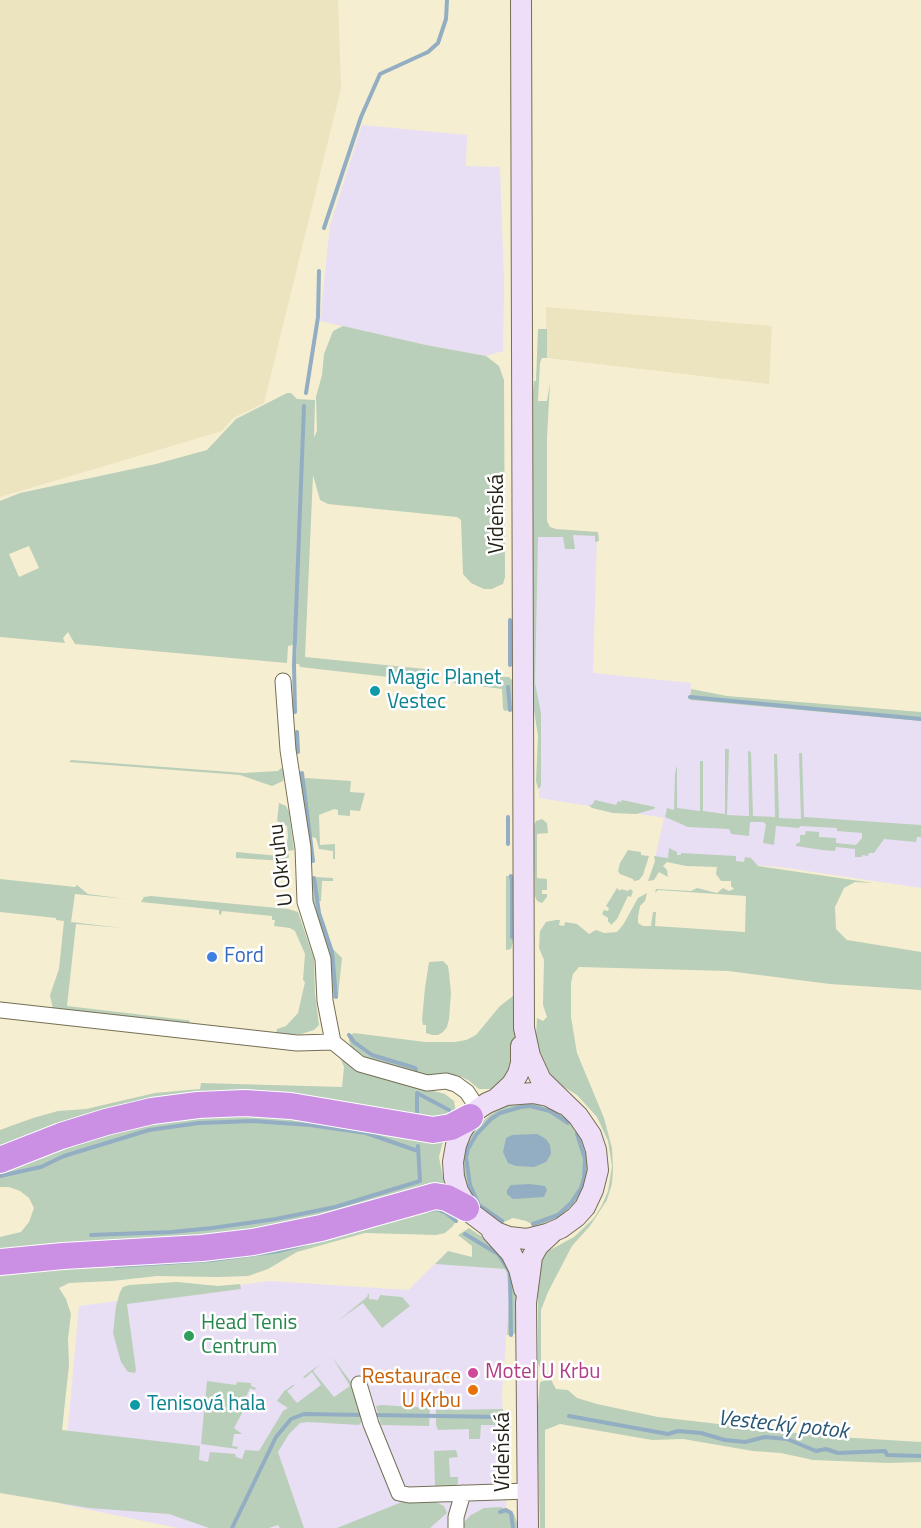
<!DOCTYPE html>
<html>
<head>
<meta charset="utf-8">
<style>
	body { margin:0 }
	canvas { display:block; background:#f5eed1 }
</style>
</head>
<body>
<canvas width="921" height="1528"></canvas>
<script>
const context = document.querySelector('canvas').getContext('2d');
context.lineJoin = 'round';
function fillPath(path, color) { context.fillStyle = color; context.fill(path, 'evenodd'); }
const toPath = rows => new Path2D(rows.map(r => 'M' + r).join(''));
function stroke(path, color, width, dash) { context.strokeStyle = color; context.lineWidth = width; context.lineCap = dash ? 'butt' : 'round'; context.setLineDash(dash || []); context.stroke(path); }
function drawText(font, color, halo, rows, align = 'center') {
  context.font = font + ' "Titillium Web",sans-serif'; context.lineWidth = 5; context.setLineDash([]); context.textBaseline = 'middle'; context.strokeStyle = halo; context.fillStyle = color; for (const [text, x, y, turn = 0] of rows) {
    context.save(); context.translate(x, y); context.rotate((+turn || 0) * Math.PI / 180); context.textAlign = isNaN(turn) ? turn : align; if (halo) context.strokeText(text, 0, 0); context.fillText(text, 0, 0); context.restore();
  }
}
fillPath(toPath([
	[362,125,467,135,466,166,500,167,504,283,503,351,486,356,426,345,320,321,330,225],
	[536,534,597,535,593,673,691,683,690,700,921,721,921,888,780,867,655,858,664,818,539,798,539,738,533,702],
	[448,1251,472,1257,498,1256,507,1272,509,1301,502,1393,507,1528,178,1528,61,1504,79,1306,270,1281,408,1290]
]), '#e8dff4');
fillPath(toPath([
	[0,0,338,0,341,88,264,403,233,418,222,431,0,497],
	[546,307,772,326,769,384,547,358]
]), '#ece3bf');
fillPath(toPath([
	[343,326,426,345,486,356,499,366,504,380,505,577,503,584,498,586,492,589,484,589,471,583,463,574,461,520,457,517,328,504,320,500,313,475,305,657,425,669,424,681,300,667,299,664,296,664,297,644,288,646,287,663,75,644,68,632,63,638,65,643,0,637,0,501,20,493,156,464,207,450,236,419,287,393,291,393,297,399,315,400,314,437,317,431,316,397,322,375,324,354,333,331],
	[29,546,39,568,19,577,9,554],
	[538,329,547,329,547,358,542,358,540,363,538,401,547,401,550,383,547,437,547,521,550,527,556,529,598,532,599,541,595,542,595,536,573,535,575,549,565,549,563,537,538,537,535,683,541,713,541,786,538,789,536,781,538,736,530,684,533,647,531,644,532,401,534,381,536,381],
	[488,676,509,677,513,681,514,709,505,711,503,709,502,689,453,683,456,681,487,683],
	[691,689,727,696,921,712,921,721,690,700],
	[725,749,729,749,727,815,749,816,748,751,751,752,753,816,775,817,774,754,777,754,779,818,801,819,799,753,802,753,804,817,921,825,921,837,917,837,916,842,884,839,874,853,869,853,868,856,862,855,862,857,855,857,855,849,836,847,835,851,822,850,796,846,796,844,800,842,800,835,805,835,806,831,819,832,819,837,836,838,836,843,856,845,862,838,862,833,837,831,837,828,819,827,800,826,799,828,776,826,774,845,763,843,766,824,763,822,750,822,749,836,731,834,729,829,688,827,665,817,667,808,674,810,675,774,677,765,677,808,700,811,700,761,703,761,703,811,725,814],
	[71,760,244,773,278,771,281,768,285,771,283,781,272,786,240,775,69,762],
	[300,773,304,780,306,778,351,781,350,792,365,793,360,811,350,810,350,816,338,815,338,810,334,809,319,815,320,845,335,844,335,859,333,859,333,851,319,849,316,838,312,837,314,862,310,862,298,774],
	[595,800,616,805,618,801,621,802,622,800,655,807,654,809,636,814,613,813,592,808,589,805,592,805],
	[279,803,286,806,289,812,294,850,288,851,289,857,285,861,236,858,236,852,280,856,286,847,288,837,287,826,277,821],
	[542,819,547,823,548,833,537,834,537,878,547,879,547,890,542,890,542,894,547,894,547,897,542,903,537,901,535,896,533,828,536,821],
	[669,848,677,852,677,855,681,855,681,853,736,856,736,861,744,862,745,857,751,858,758,866,873,883,855,882,844,888,835,907,836,929,847,940,921,952,921,990,830,984,728,971,579,967,573,974,571,983,571,1017,577,1053,604,1118,612,1148,613,1168,612,1184,607,1200,590,1226,572,1246,548,1292,541,1310,541,1361,556,1389,568,1390,577,1398,597,1404,658,1417,822,1436,921,1442,921,1462,889,1463,813,1460,781,1453,753,1451,683,1439,652,1440,560,1424,545,1430,545,1528,540,1528,537,1415,540,1382,547,1380,538,1364,538,1267,548,1251,574,1237,594,1218,602,1205,608,1191,612,1166,608,1141,597,1117,577,1095,559,1084,543,1065,536,1036,537,1018,543,1021,547,1017,543,1005,544,960,539,948,540,931,546,922,556,920,560,920,559,925,564,926,565,922,577,924,589,934,596,930,604,933,617,932,623,925,638,898,647,893,645,901,640,906,638,917,638,923,643,926,651,926,653,912,656,912,655,926,745,932,746,896,658,890,655,893,656,889,691,891,697,888,717,893,723,888,729,891,734,889,731,886,731,881,721,881,716,874,717,867,686,866,667,862,663,866,667,870,668,877,659,872,654,880,648,881,655,861,654,856,668,858],
	[628,850,641,852,641,855,649,856,643,875,639,880,634,881,633,879,620,874,618,871,620,863],
	[516,875,515,935,511,949,506,950,506,876],
	[315,877,333,878,333,881,322,881,321,901,317,901,319,913,332,948,342,958,338,996,334,998,331,997,312,907,311,880],
	[0,879,75,887,77,885,88,894,126,899,75,894,71,922,122,928,76,924,67,1006,186,1020,189,1020,190,1024,53,1009,50,995,59,969,64,921,56,920,56,918,0,912],
	[617,888,620,891,621,889,628,891,630,889,633,891,631,897,628,896,617,919,611,925,609,922,612,923,608,922,608,918,602,914,604,910,608,911,609,908,606,906],
	[151,896,288,909,298,912,314,959,315,994,319,1025,314,1030,301,1034,276,1034,277,1029,286,1026,298,1013,305,982,303,980,305,954,295,931,290,928,274,926,275,920,272,920,272,916,222,911,221,915,219,914,219,910,141,902,144,897],
	[443,961,448,966,449,973,451,993,449,1019,447,1027,443,1032,438,1035,432,1035,426,1033,426,1025,423,1025,422,1020,425,988,429,962],
	[513,996,515,1004,516,1051,510,1076,494,1089,479,1089,468,1080,457,1075,425,1075,366,1058,351,1046,349,1041,349,1036,354,1033,425,1042,455,1042,466,1040,476,1035,500,1006],
	[340,1057,348,1065,358,1071,445,1094,454,1101,456,1112,450,1120,273,1096,0,1151,0,1130,33,1118,58,1111,86,1109,155,1093,200,1089,201,1083,342,1087,344,1067],
	[517,1102,537,1104,559,1113,573,1124,578,1132,586,1152,588,1163,585,1183,576,1202,561,1216,537,1227,526,1221,513,1218,502,1223,489,1217,475,1202,464,1178,463,1155,466,1144,476,1127,497,1109],
	[266,1110,421,1141,446,1137,442,1145,439,1157,445,1188,424,1187,328,1213,240,1232,197,1237,0,1249,0,1237,21,1232,29,1222,34,1208,29,1198,20,1191,9,1187,0,1187,0,1167,127,1122],
	[433,1202,458,1217,453,1226,445,1233,436,1235,365,1233,297,1252,268,1269,248,1276,217,1277,157,1276,112,1281,69,1283,59,1288,66,1299,71,1314,68,1339,69,1365,62,1430,200,1446,199,1460,208,1462,210,1452,235,1454,236,1457,242,1459,245,1450,259,1451,283,1411,288,1408,277,1401,284,1391,293,1385,295,1385,287,1391,297,1403,321,1385,312,1372,305,1378,303,1377,320,1364,313,1371,334,1397,350,1386,332,1357,357,1390,363,1420,359,1425,308,1422,300,1423,289,1434,278,1452,304,1528,280,1528,278,1525,269,1528,209,1528,169,1514,89,1508,0,1493,0,1266,52,1261],
	[469,1228,497,1247,517,1282,518,1331,514,1334,507,1335,509,1301,507,1273,505,1269,435,1264,448,1251,472,1257,472,1246,458,1235],
	[177,1282,218,1286,240,1284,241,1289,127,1304,136,1370,135,1373,128,1372,121,1362,113,1333,116,1306,120,1292,123,1287,129,1285],
	[368,1294,369,1294,369,1299,378,1300,380,1295,402,1297,410,1306,382,1328,363,1303,339,1320,367,1297],
	[207,1381,236,1385,237,1382,251,1383,251,1386,256,1388,255,1390,250,1388,246,1397,250,1400,248,1404,256,1409,246,1406,234,1428,242,1434,234,1434,232,1446,238,1447,237,1449,201,1444],
	[382,1405,430,1408,429,1426,381,1425,376,1406],
	[503,1409,504,1425,481,1425,480,1439,469,1439,469,1429,438,1430,436,1425,436,1410],
	[456,1450,458,1457,449,1458,450,1477,458,1477,458,1483,455,1487,435,1488,434,1451],
	[434,1501,444,1506,447,1513,430,1528,337,1528,402,1502],
	[501,1507,514,1514,519,1528,463,1528,465,1521,471,1515,484,1508]
]), '#bacfb9');
fillPath(toPath([
	[537,1134,546,1139,550,1145,551,1154,546,1162,534,1167,516,1166,508,1163,503,1152,506,1138,512,1135],
	[530,1184,545,1186,547,1190,544,1197,513,1199,507,1194,507,1190,511,1185]
]), '#93aec3');
stroke(toPath([
	[324,228,361,117,380,74,428,52,438,43,446,19,447,0],
	[306,393,318,317,319,271],
	[510,620,510,665],
	[508,687,510,710],
	[690,697,921,719],
	[295,712,294,664,304,406],
	[297,732,298,752],
	[302,773,313,861],
	[508,844,508,817],
	[511,876,512,881,512,937],
	[314,878,319,913,332,952,336,997],
	[349,1035,354,1042,372,1055,415,1068,416,1070],
	[417,1116,417,1093,449,1110],
	[0,1176,41,1167,64,1156,149,1130,199,1123,253,1121,310,1125,366,1133,418,1151],
	[427,1211,437,1209,446,1213,456,1221],
	[502,1221,479,1205,470,1185,466,1157,468,1149,476,1135,491,1119,500,1113,521,1107,530,1106,550,1111,568,1123],
	[533,1224,558,1215,571,1203,581,1188,584,1178,585,1159,577,1134],
	[465,1234,498,1254,510,1272,511,1335],
	[91,1235,172,1232,212,1228,276,1219,335,1207,420,1181,418,1146],
	[116,1266,212,1260,279,1251,305,1244],
	[373,1415,500,1417,504,1414,509,1414,507,1465,505,1471,498,1477],
	[569,1416,668,1434,678,1431,701,1433,725,1440,745,1442,765,1437,787,1439,816,1451,826,1449,838,1453,885,1451,887,1455,921,1456],
	[500,1512,506,1510,511,1513,513,1528],
	[232,1528,276,1437,291,1419,304,1414,363,1415]
]), '#93aec3', 4);
const minor = toPath([
	[283,681,288,750,303,848,305,902,323,959,325,1001,333,1042,360,1064,427,1083,446,1081,456,1084,467,1092,478,1109],
	[0,1010,297,1043,333,1042],
	[359,1384,371,1424,399,1493,409,1495,528,1491],
	[456,1528,456,1517,463,1493]
]);
const secondary = toPath([
	[521,0,524,1028,530,1056,541,1080,578,1116,591,1135,596,1150,598,1170,593,1190,585,1207,576,1217,561,1228,547,1234,527,1239,509,1237,496,1232,471,1213,458,1191,454,1177,453,1162,456,1145,461,1132,470,1117,478,1109,487,1103,506,1095,533,1093,548,1096,563,1104],
	[497,1098,512,1084,518,1074,521,1063,521,1046],
	[492,1232,511,1253,519,1269,524,1289],
	[528,1528,526,1303,532,1257,538,1246,551,1234]
]);
const motorway = toPath([
	[0,1160,61,1136,106,1122,152,1111,198,1105,245,1103,291,1106,433,1130,451,1127,470,1117],
	[0,1262,63,1256,202,1248,253,1242,321,1228,435,1196,447,1198,466,1208]
]);
stroke(minor, '#756f55', 17);
stroke(secondary, '#756f55', 22);
stroke(motorway, '#fff', 28);
stroke(minor, '#fff', 15);
stroke(secondary, '#efdef7', 20);
stroke(motorway, '#cb90e4', 26);
for (const [x, y, r, color] of [
	[375,691,6,"#0f9aa8"],
	[212,957,6,"#3f7fe0"],
	[189,1336,6,"#2e9e5b"],
	[473,1373,6,"#d1479c"],
	[473,1390,6,"#e8710a"],
	[135,1405,6,"#0f9aa8"]
]) { const dot = new Path2D(); dot.arc(x, y, r, 0, 2 * Math.PI); context.fillStyle = color; context.fill(dot); stroke(dot, '#fff', 2); }
drawText('21px', '#252217', '#fff', [
	["Vídeňská",498,514,-90],
	["U Okruhu",282,865,-97],
	["Vídeňská",504,1452,-90]
]);
drawText('21px', '#0d838f', '#fff', [
	["Magic Planet",387,679],
	["Vestec",387,703],
	["Tenisová hala",147,1405]
], 'left');
drawText('21px', '#366cbe', '#fff', [
	["Ford",224,957]
], 'left');
drawText('21px', '#27864d', '#fff', [
	["Head Tenis",201,1324],
	["Centrum",201,1348]
], 'left');
drawText('21px', '#b23c85', '#fff', [
	["Motel U Krbu",485,1373]
], 'left');
drawText('21px', '#c56008', '#fff', [
	["Restaurace",461,1378],
	["U Krbu",461,1402]
], 'right');
drawText('italic 22px', '#2a5776', '#fff', [
	["Vestecký potok",783,1426,6]
]);
</script>
</body>
</html>
